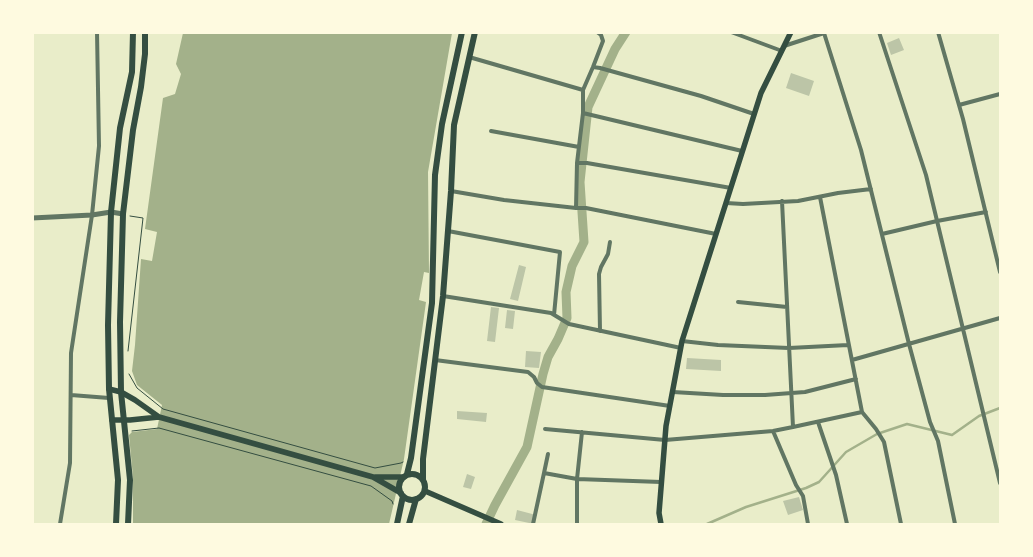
<!DOCTYPE html>
<html>
<head>
<meta charset="utf-8">
<style>
	body { margin:0 }
	#map { position:relative; width:1033px; height:557px; overflow:hidden; background:#e9edc9; font-family:"Alegreya Sans",sans-serif }
	canvas { display:block }
	.frame { position:absolute; inset:0; border:34px solid #fefae0; pointer-events:none }
</style>
</head>
<body>
<div id="map">
<canvas width="1033" height="557"></canvas>
<div class="frame"></div>
</div>
<script>
const context = document.querySelector('canvas').getContext('2d');
context.lineJoin = 'round';
function fillPath(path, color) { context.fillStyle = color; context.fill(path, 'evenodd'); }
const toPath = rows => new Path2D(rows.map(r => 'M' + r).join(''));
function stroke(path, color, width, dash) { context.strokeStyle = color; context.lineWidth = width; context.lineCap = dash ? 'butt' : 'round'; context.setLineDash(dash || []); context.stroke(path); }
fillPath(toPath([
	[183,33,452,33,428,172,429,273,424,272,419,300,426,302,404,459,389,524,133,524,133,477,129,435,132,432,157,429,162,405,137,385,132,371,135,345,141,259,152,261,157,232,145,229,163,98,175,94,181,74,176,64]
]), '#a3b18a');
stroke(toPath([
	[707,524,746,507,806,488,819,482,846,452,877,434,907,424,952,435,979,416,1000,408]
]), '#a3b18a', 2.5);
stroke(toPath([
	[486,524,495,505,527,447,543,374,548,357,558,339,567,318,566,292,572,266,584,242,580,182,588,107,615,49,626,32]
]), '#a3b18a', 9);
fillPath(toPath([
	[899,38,904,50,891,55,887,43],
	[791,73,814,81,809,96,786,88],
	[519,265,526,267,518,301,510,299],
	[491,307,499,308,495,342,487,341],
	[507,310,515,311,513,329,505,328],
	[526,351,541,352,539,368,525,367],
	[687,358,721,360,721,371,686,369],
	[457,411,487,413,486,422,457,419],
	[467,474,475,477,471,489,463,487],
	[799,497,803,510,788,515,783,501],
	[517,510,536,515,534,524,515,520]
]), '#bcc5a7');
stroke(toPath([
	[128,351,143,218,130,216],
	[129,374,137,388,163,409,375,468,401,463,403,462],
	[132,431,159,428,371,486,392,501,393,504]
]), '#344e41', 1);
stroke(toPath([
	[731,32,782,51],
	[879,32,926,175,1000,483],
	[938,32,963,119,1000,272],
	[824,33,861,150,909,344,930,422,938,441,955,524],
	[784,46,824,33],
	[469,57,583,90,583,113,577,163,576,208],
	[593,67,600,68,701,96,754,114],
	[583,90,593,67,603,41,601,35,597,32],
	[959,105,1000,94],
	[583,113,742,151],
	[491,131,579,147],
	[577,163,587,163,731,188],
	[451,191,504,200,576,208,586,208,716,234],
	[820,197,862,412,876,429,884,442,901,524],
	[782,201,793,427],
	[726,203,743,204,798,201,838,193,871,189],
	[448,231,560,252,554,315],
	[882,234,937,221,986,212],
	[443,296,551,313,569,324,681,348],
	[738,302,787,307],
	[600,331,599,274,601,267,608,254,610,242],
	[682,341,718,345,789,348,848,345],
	[435,360,528,372,534,377,537,383,542,387,670,406],
	[852,360,1000,318],
	[673,392,723,395,765,395,805,392,856,379],
	[71,395,109,398],
	[818,422,836,475,847,524],
	[545,429,665,440,773,431,793,427,862,412],
	[773,431,796,485,803,496,808,524],
	[548,454,544,473,577,479,661,482],
	[60,524,70,463,71,353,92,215,99,146,97,32],
	[533,524,544,473],
	[577,524,577,479,582,432]
]), '#617663', 4);
stroke(toPath([
	[32,218,92,215,111,212,123,214]
]), '#617663', 5);
stroke(toPath([
	[109,389,121,392,135,400,159,417,373,477,401,493],
	[112,420,130,420,159,417],
	[375,477,404,477],
	[425,491,501,524],
	[661,524,659,513,666,426,682,341,761,93,791,32]
]), '#344e41', 5.5);
stroke(toPath([
	'399 487a13 13 0 1 1 26 0a13 13 0 1 1-26 0Z',
	[407,474,411,458,432,303,435,175,442,124,462,32],
	[423,479,423,459,443,296,451,191,454,125,475,32],
	[116,524,118,480,109,389,108,325,111,212,120,128,132,72,133,32],
	[128,524,130,480,121,392,120,322,123,214,133,130,141,87,145,54,145,32],
	[397,524,403,496],
	[409,524,416,499]
]), '#344e41', 6);
</script>
</body>
</html>
